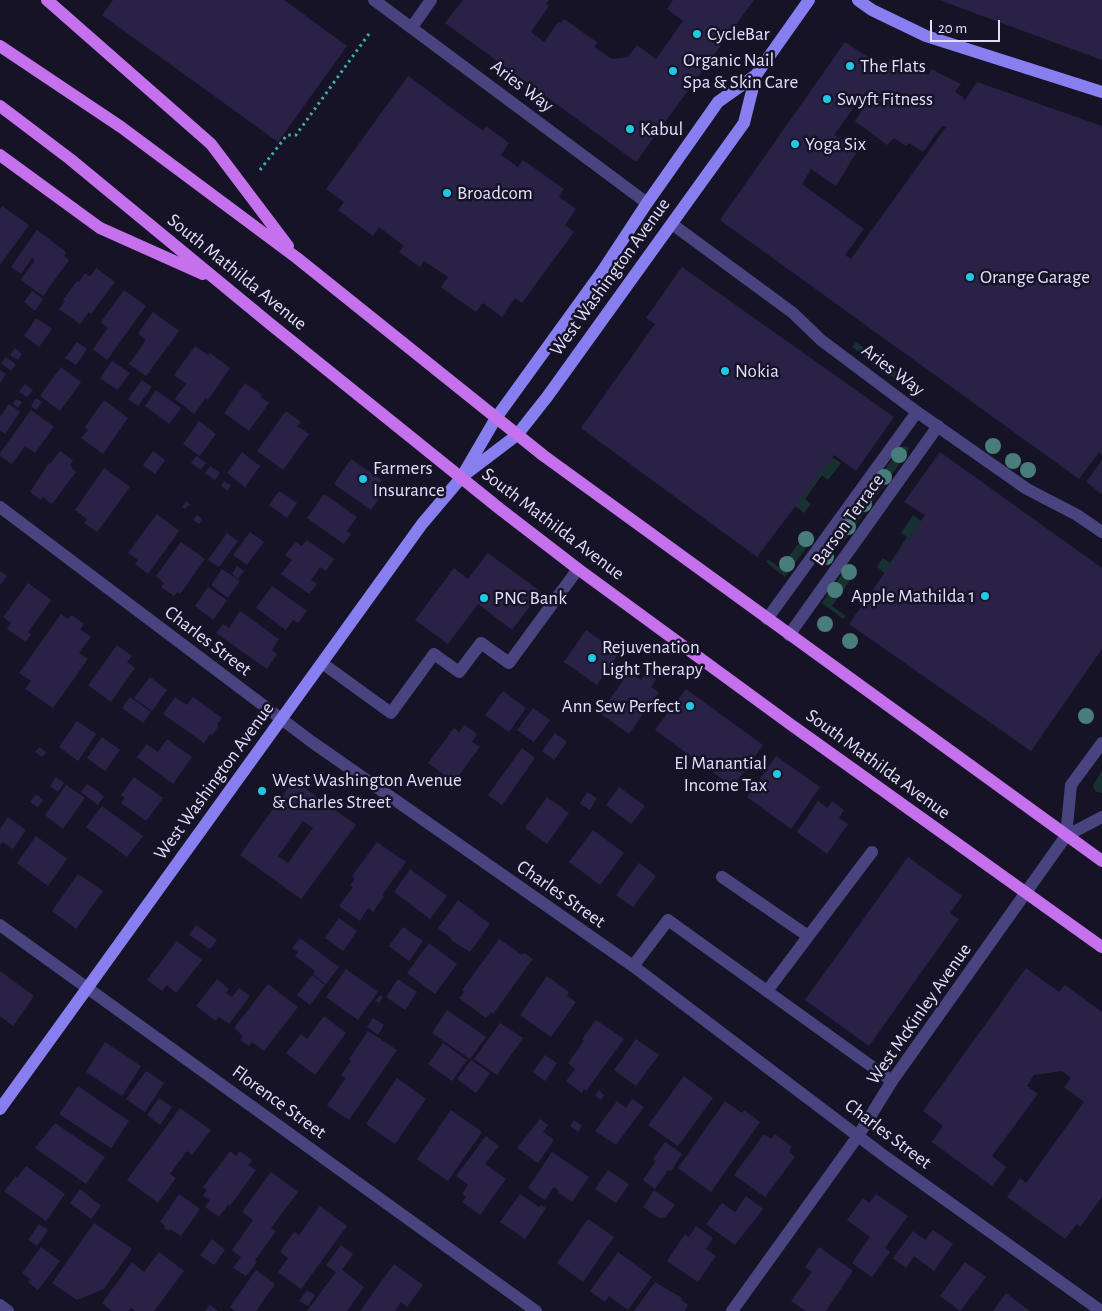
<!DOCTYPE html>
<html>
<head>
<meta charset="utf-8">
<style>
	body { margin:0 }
	#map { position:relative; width:1102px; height:1311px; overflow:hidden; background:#171327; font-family:"Alegreya Sans",sans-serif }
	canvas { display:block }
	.scale { position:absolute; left:930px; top:20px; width:70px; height:22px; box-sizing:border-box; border:2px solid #e2ddfb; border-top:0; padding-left:6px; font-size:15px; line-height:18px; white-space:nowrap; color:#e2ddfb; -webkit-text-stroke:4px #171327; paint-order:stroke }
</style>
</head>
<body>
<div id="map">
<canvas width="1102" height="1311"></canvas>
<div class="scale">20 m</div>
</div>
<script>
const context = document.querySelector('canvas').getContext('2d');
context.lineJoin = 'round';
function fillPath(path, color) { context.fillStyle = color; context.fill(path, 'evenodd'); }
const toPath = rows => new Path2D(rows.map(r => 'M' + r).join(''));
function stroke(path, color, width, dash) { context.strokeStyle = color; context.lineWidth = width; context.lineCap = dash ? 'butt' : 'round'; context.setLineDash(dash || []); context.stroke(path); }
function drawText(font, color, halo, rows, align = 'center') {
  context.font = font + ' "Alegreya Sans",sans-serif'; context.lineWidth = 5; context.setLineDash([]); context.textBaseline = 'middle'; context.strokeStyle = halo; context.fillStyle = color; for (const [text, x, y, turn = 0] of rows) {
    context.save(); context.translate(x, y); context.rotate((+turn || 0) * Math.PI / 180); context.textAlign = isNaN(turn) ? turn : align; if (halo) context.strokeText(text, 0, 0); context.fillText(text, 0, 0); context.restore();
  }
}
fillPath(toPath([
	[856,342,905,378,901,383,852,347],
	[906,446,909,448,908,452,844,541,837,536,901,447],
	[832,457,841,463,828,480,822,475,805,499,811,504,804,513,795,506],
	[913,515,924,523,888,576,877,567,883,558,890,563,907,537,901,533],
	[805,535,812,540,785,577,766,562,768,559,780,568],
	[848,566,856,572,832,606,846,616,843,619,822,603],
	[1102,771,1102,793,1101,793,1095,791,1093,785]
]), '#173030');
fillPath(toPath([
	[113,0,284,0,347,46,278,142,102,15],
	[463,0,549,0,546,4,549,6,531,32,544,42,559,21,560,23,564,19,598,43,594,47,612,59,628,57,637,45,656,59,683,21,667,9,673,0,754,0,636,162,445,23],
	[939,0,1102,0,1102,60],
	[845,42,871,59,868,64,883,70,893,56,915,70,928,75,931,69,961,84,955,92,963,97,964,101,977,82,1102,126,1102,455,1099,452,1079,479,720,220],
	[855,106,863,109,855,121,887,145,894,138,906,146,909,143,923,152,942,126,946,127,851,259,845,255,864,229,802,184,811,169,836,186,858,150,834,135],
	[408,76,483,131,486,126,509,143,501,155,518,167,523,160,564,189,559,197,576,209,565,225,574,232,522,303,515,298,502,317,483,303,476,312,441,287,448,277,424,261,420,267,399,252,404,246,379,227,373,236,338,210,344,202,326,189],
	[2,206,29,225,0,265,0,209],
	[37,230,66,252,64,256,69,260,43,296,21,280,35,260,32,258,21,274,11,267],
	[682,267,894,417,856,471,834,455,757,557,581,428,655,324,646,318],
	[96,268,115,282,91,314,89,312,80,324,59,309,65,301,63,300,77,281,79,282,85,273,90,277],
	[124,290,146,306,107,360,93,349,108,328,101,322],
	[32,291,43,299,35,311,24,302],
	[153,312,179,331,146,376,129,364,146,340,138,333],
	[36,318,52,329,39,347,24,336],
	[77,342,87,349,76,365,65,358],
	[195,346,208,355,210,353,230,368,208,400,206,398,194,414,175,399,186,384,174,375],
	[15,348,22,354,18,360,10,355],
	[6,357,16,364,11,371,1,363],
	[112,361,130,373,117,390,100,378],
	[61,367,81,382,60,411,40,396],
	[0,370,6,374,0,383],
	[142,380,152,387,138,406,128,399],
	[245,383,262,395,261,397,269,403,249,431,224,413],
	[25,384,33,390,27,397,19,392],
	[156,390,181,408,169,424,145,406],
	[36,398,42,402,36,410,31,406],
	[16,399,22,402,18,408,13,404],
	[104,400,128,418,103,454,81,438,88,430,85,427],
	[9,404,20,412,5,434,0,430,0,415,1,416],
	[31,410,54,427,35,453,25,446,12,464,0,456,0,453],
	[286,411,301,422,297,426,309,434,283,470,257,451],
	[199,421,216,434,200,456,183,444],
	[60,451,73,460,70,465,72,467,71,468,76,472,52,504,43,497,41,500,30,492,49,463,50,464],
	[153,451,165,460,155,474,143,465],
	[242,452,260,466,245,487,227,473],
	[940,452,1102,568,1102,649,1031,751,849,624,925,515,904,502],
	[196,456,206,463,201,470,191,463],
	[351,459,382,480,376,488,383,493,371,510,334,484],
	[1102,460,1102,494,1086,482],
	[210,466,220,473,215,480,205,473],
	[104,468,130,487,97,532,84,523,87,519,75,510],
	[224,481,231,485,228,491,221,486],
	[279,491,297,503,287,518,269,505],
	[324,494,357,517,347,531,351,534,344,544,307,518],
	[186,501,190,504,185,509,182,507],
	[157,514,179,531,148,574,135,564,138,560,128,553],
	[197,515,202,519,199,524,193,520],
	[250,532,264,542,247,565,233,555],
	[227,533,238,541,219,567,208,560],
	[307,540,334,559,326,571,320,567,311,580,317,584,309,594,281,574,292,560,285,555,296,542,302,546],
	[181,542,205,559,180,594,177,592,174,596,161,587,164,583,156,576],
	[488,553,541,592,512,630,478,604,448,644,415,620,454,568,468,579],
	[237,566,244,571,238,579,232,574],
	[222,569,240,581,228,598,211,585],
	[0,571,7,576,0,585],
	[28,583,51,600,28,632,31,634,26,642,7,629,11,623,3,617],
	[272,586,307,611,298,623,293,620,286,630,256,608],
	[208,587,227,600,213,620,195,606],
	[240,611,279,639,272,650,277,654,267,669,216,633,223,624,229,628],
	[61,614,68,619,72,615,84,624,80,629,91,637,79,653,88,659,53,708,25,689,31,681,19,673],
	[586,630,619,653,597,685,564,662],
	[117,645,132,656,127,662,135,668,111,702,88,685],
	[646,671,656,679,651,687,659,692,629,734,600,713,629,672,641,680],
	[150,677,167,690,152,711,134,698],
	[686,689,763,745,733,787,655,730],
	[503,691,526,708,509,732,485,715],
	[130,697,151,712,143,723,122,708],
	[175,697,187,705,193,697,222,718,217,724,219,726,212,735,210,734,204,743,163,714],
	[533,708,550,720,534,742,517,730],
	[77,721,96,734,78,761,59,747],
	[465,725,477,734,472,742,480,747,454,782,428,763,454,728,459,732],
	[555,733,567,742,554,760,542,751],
	[102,737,120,750,105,771,87,758],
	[167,739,192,757,173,784,137,757,147,744,158,752],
	[39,747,46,752,42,757,35,752],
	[522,748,535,758,502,805,488,795],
	[776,756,820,787,791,829,747,797],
	[56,777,64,783,58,792,50,786],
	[134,777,163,798,146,821,121,803,125,798,121,795],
	[294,780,356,825,301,899,240,855],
	[303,821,313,828,288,863,278,856],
	[87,784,104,796,98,805,81,792],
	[66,785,85,798,63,829,45,815],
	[619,787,645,806,631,824,606,805],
	[587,792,597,798,590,810,580,804],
	[36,794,43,800,38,807,30,802],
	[547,797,569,813,547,844,525,828],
	[818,801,827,808,832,801,844,810,839,818,848,824,827,854,797,832],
	[102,806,143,836,127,857,86,827],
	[8,817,26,830,13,849,3,842,0,845,0,829],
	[593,830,624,853,600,885,569,862],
	[36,836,67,859,48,886,17,863],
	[377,842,406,862,382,895,384,896,373,912,368,908,360,921,339,906,353,887,350,885,355,879,352,876],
	[908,857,962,896,950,913,959,919,869,1046,805,1000],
	[639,863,656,876,633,907,616,895],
	[410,869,447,896,430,919,394,892],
	[78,874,103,891,76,929,52,911],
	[458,900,490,924,470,952,451,940,452,939,438,928],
	[339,918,357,931,343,951,325,938],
	[196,925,217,940,210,949,189,935],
	[403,927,423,941,409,961,389,946],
	[300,938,339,967,326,984,313,974,315,971,295,956,298,952,292,948],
	[499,939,522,955,524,953,533,959,493,1014,491,1012,486,1018,459,998,464,992,462,990],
	[177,941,202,960,176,993,167,985,162,991,147,980],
	[429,943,457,964,435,994,407,973],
	[1026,968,1059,992,1065,985,1102,1012,1102,1197,1080,1227,1077,1224,1065,1239,1007,1197,1020,1178,1026,1183,1084,1102,1064,1087,1071,1078,1062,1071,1034,1075,1027,1086,1038,1094,992,1156,1006,1167,992,1186,932,1142,943,1126,923,1111],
	[346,969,378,992,358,1020,326,997],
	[0,971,34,996,13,1026,0,1016],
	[312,975,325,985,310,1005,297,995],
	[547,976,569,992,567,996,576,1002,551,1037,520,1015],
	[217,979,229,989,226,993,232,997,239,988,250,996,229,1024,219,1017,216,1021,196,1006],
	[398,979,417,992,405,1010,386,997],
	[268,984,298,1007,264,1051,252,1042,249,1046,240,1040,243,1036,234,1028],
	[380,995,383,997,379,1003,375,1001],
	[447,1010,486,1037,470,1059,432,1033],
	[324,1016,346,1033,315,1075,286,1053,301,1034,307,1039],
	[373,1018,384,1025,378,1035,367,1027],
	[596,1020,624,1039,586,1091,584,1089,582,1093,566,1081,575,1069,568,1063,584,1041,582,1039],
	[500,1023,523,1038,497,1075,474,1059],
	[368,1031,397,1050,349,1120,327,1105,346,1078,341,1075,351,1061,349,1059],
	[636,1039,659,1055,636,1086,614,1070],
	[105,1042,141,1066,122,1096,86,1072],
	[443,1043,467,1060,452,1081,428,1064],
	[545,1055,557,1063,545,1081,533,1072],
	[471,1060,490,1073,476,1093,457,1079],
	[146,1071,164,1083,145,1112,126,1099],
	[684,1076,713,1098,678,1146,648,1125],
	[397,1078,426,1099,395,1144,366,1124],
	[78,1086,129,1121,111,1148,59,1114],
	[599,1090,604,1095,601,1100,595,1096],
	[159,1098,172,1107,160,1125,147,1115],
	[632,1099,644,1107,616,1145,595,1131,617,1101,626,1108],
	[725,1101,742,1113,744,1110,760,1122,711,1192,678,1168],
	[180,1108,211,1130,192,1155,187,1151,170,1174,176,1178,158,1203,127,1180],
	[451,1110,482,1132,448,1181,417,1159],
	[540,1119,548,1125,543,1132,554,1140,538,1163,517,1148],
	[574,1120,582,1126,578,1132,570,1126],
	[55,1123,105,1157,86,1184,35,1148],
	[764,1134,771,1139,775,1134,792,1147,789,1152,795,1157,765,1197,734,1175],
	[486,1136,499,1146,485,1164,506,1179,480,1215,462,1202,466,1197,462,1194,468,1185,456,1176],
	[665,1142,682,1154,671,1171,668,1170,655,1189,643,1180,656,1161,653,1159],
	[230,1151,236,1156,240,1151,252,1160,248,1165,256,1170,230,1206,228,1205,219,1217,205,1207,210,1200,203,1196,207,1190,203,1187],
	[552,1152,589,1177,572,1202,558,1192,559,1191,554,1187,545,1200,528,1188],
	[26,1166,65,1194,46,1221,4,1191,16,1176,17,1178],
	[608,1170,629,1184,616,1203,595,1189],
	[271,1172,298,1192,271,1228,276,1231,255,1260,257,1262,246,1276,233,1268,241,1257,232,1250,253,1220,242,1212],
	[80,1189,101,1206,91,1219,70,1203],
	[654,1190,675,1205,665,1217,659,1218,643,1207],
	[179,1194,200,1209,181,1236,170,1229,169,1231,164,1228,165,1226,160,1222],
	[520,1194,539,1207,541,1205,546,1208,525,1239,500,1222],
	[876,1194,908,1216,885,1248,890,1252,872,1277,852,1263,870,1237,847,1220,863,1198,869,1203],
	[746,1196,763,1209,735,1245,706,1224,722,1203,735,1212],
	[320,1206,347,1226,301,1289,278,1272,288,1258,280,1252,294,1232,299,1235],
	[588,1219,614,1237,583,1282,557,1263],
	[94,1223,132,1249,104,1289,77,1300,52,1283],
	[39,1224,48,1230,37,1246,28,1240],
	[696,1226,713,1238,706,1249,716,1256,698,1282,667,1261,685,1234,689,1237],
	[933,1230,953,1244,934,1271,914,1256,906,1268,893,1258,913,1231,925,1240],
	[212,1239,225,1250,214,1265,200,1255],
	[341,1245,353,1254,342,1270,364,1287,347,1311,307,1311,336,1272,326,1265],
	[41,1247,60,1261,38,1290,28,1282,30,1279,22,1273],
	[819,1247,853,1271,826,1311,806,1311,791,1301,812,1272,805,1267],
	[159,1252,184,1271,154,1311,135,1311,131,1308,128,1311,112,1311,102,1303,132,1262,144,1272],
	[618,1252,652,1277,628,1310,609,1296,605,1302,590,1291],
	[965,1262,986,1277,960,1311,940,1296],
	[394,1264,423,1285,407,1307,401,1302,395,1311,360,1311],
	[256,1270,275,1284,256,1311,235,1311,230,1307],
	[655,1282,682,1298,681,1300,688,1305,685,1311,634,1311],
	[307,1290,315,1295,308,1306,299,1301],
	[1006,1293,1030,1311,993,1311],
	[210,1305,218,1311,205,1311]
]), '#2a2146');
stroke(toPath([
	[260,170,287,135,296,135,371,31]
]), '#3fadab', 3, [2.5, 4]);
stroke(toPath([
	[767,619,917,412],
	[789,635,938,426],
	[322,663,391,713,434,654,459,672,481,643,509,663,578,569],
	[722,877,808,936],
	[633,966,668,920,892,1081],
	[767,991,872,852]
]), '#494480', 12);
stroke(toPath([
	[374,0,647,203],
	[412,27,431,0],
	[672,224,793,313,821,340,917,412,1027,489,1077,515,1102,532],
	[0,507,312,742,633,966,887,1158,1101,1311],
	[1066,836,1071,785,1102,743],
	[0,925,536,1311],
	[0,1305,8,1311],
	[732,1311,858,1136,892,1081,1066,836,1102,817]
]), '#494480', 12);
stroke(toPath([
	[858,0,872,10,926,36,1102,92],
	[467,473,517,435,547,397,744,123,756,75],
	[0,1109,422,524,461,478,496,418,601,273,647,203,718,102,756,75,809,0]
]), '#877ff0', 12);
stroke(toPath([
	[47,0,211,144,288,246],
	[0,46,121,127,297,258,544,456,1102,861],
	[0,106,70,159,269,323,500,509,578,569,790,724,1102,947],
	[0,155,100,228,203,274]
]), '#c571ee', 12);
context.fillStyle = '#487d7b';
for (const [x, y] of [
	[993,446],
	[899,455],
	[1013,461],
	[1028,470],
	[884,477],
	[864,504],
	[848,527],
	[806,539],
	[826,557],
	[787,564],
	[849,572],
	[835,590],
	[825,624],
	[850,641],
	[1086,716]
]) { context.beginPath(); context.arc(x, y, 8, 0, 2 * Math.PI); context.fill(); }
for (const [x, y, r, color] of [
	[697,34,5,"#20c8e4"],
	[850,66,5,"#20c8e4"],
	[673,71,5,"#20c8e4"],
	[827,99,5,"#20c8e4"],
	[630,129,5,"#20c8e4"],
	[795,144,5,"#20c8e4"],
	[447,193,5,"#20c8e4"],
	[970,277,5,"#20c8e4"],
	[725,371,5,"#20c8e4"],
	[363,479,5,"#20c8e4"],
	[985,596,5,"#20c8e4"],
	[484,598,5,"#20c8e4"],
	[592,658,5,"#20c8e4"],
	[690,706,5,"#20c8e4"],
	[777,774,5,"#20c8e4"],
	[262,791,5,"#20c8e4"]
]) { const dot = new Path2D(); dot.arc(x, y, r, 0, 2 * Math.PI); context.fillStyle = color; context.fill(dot); stroke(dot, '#171327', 2); }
drawText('19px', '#e2ddfb', '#171327', [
	["CycleBar",707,34],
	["Organic Nail",683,60],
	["Spa & Skin Care",683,82],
	["The Flats",860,66],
	["Swyft Fitness",837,99],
	["Kabul",640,129],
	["Yoga Six",805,144],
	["Broadcom",457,193],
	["Orange Garage",980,277],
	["Nokia",735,371],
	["Farmers",373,468],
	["Insurance",373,490],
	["Apple Mathilda 1",975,596,"right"],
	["PNC Bank",494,598],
	["Rejuvenation",602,647],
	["Light Therapy",602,669],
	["Ann Sew Perfect",680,706,"right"],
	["El Manantial",767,763,"right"],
	["Income Tax",767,785,"right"],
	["West Washington Avenue",272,780],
	["& Charles Street",272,802]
], 'left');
drawText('19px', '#e2ddfb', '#171327', [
	["Aries Way",522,86,37],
	["South Mathilda Avenue",237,272,39],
	["West Washington Avenue",610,277,-54],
	["Aries Way",893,370,37],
	["Barson Terrace",848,520,-54],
	["South Mathilda Avenue",553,524,37],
	["Charles Street",208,641,37],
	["South Mathilda Avenue",878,764,36],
	["West Washington Avenue",214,781,-54],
	["Charles Street",561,894,35],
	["West McKinley Avenue",919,1014,-55],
	["Florence Street",279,1102,36],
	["Charles Street",888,1134,37]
]);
</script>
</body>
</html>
